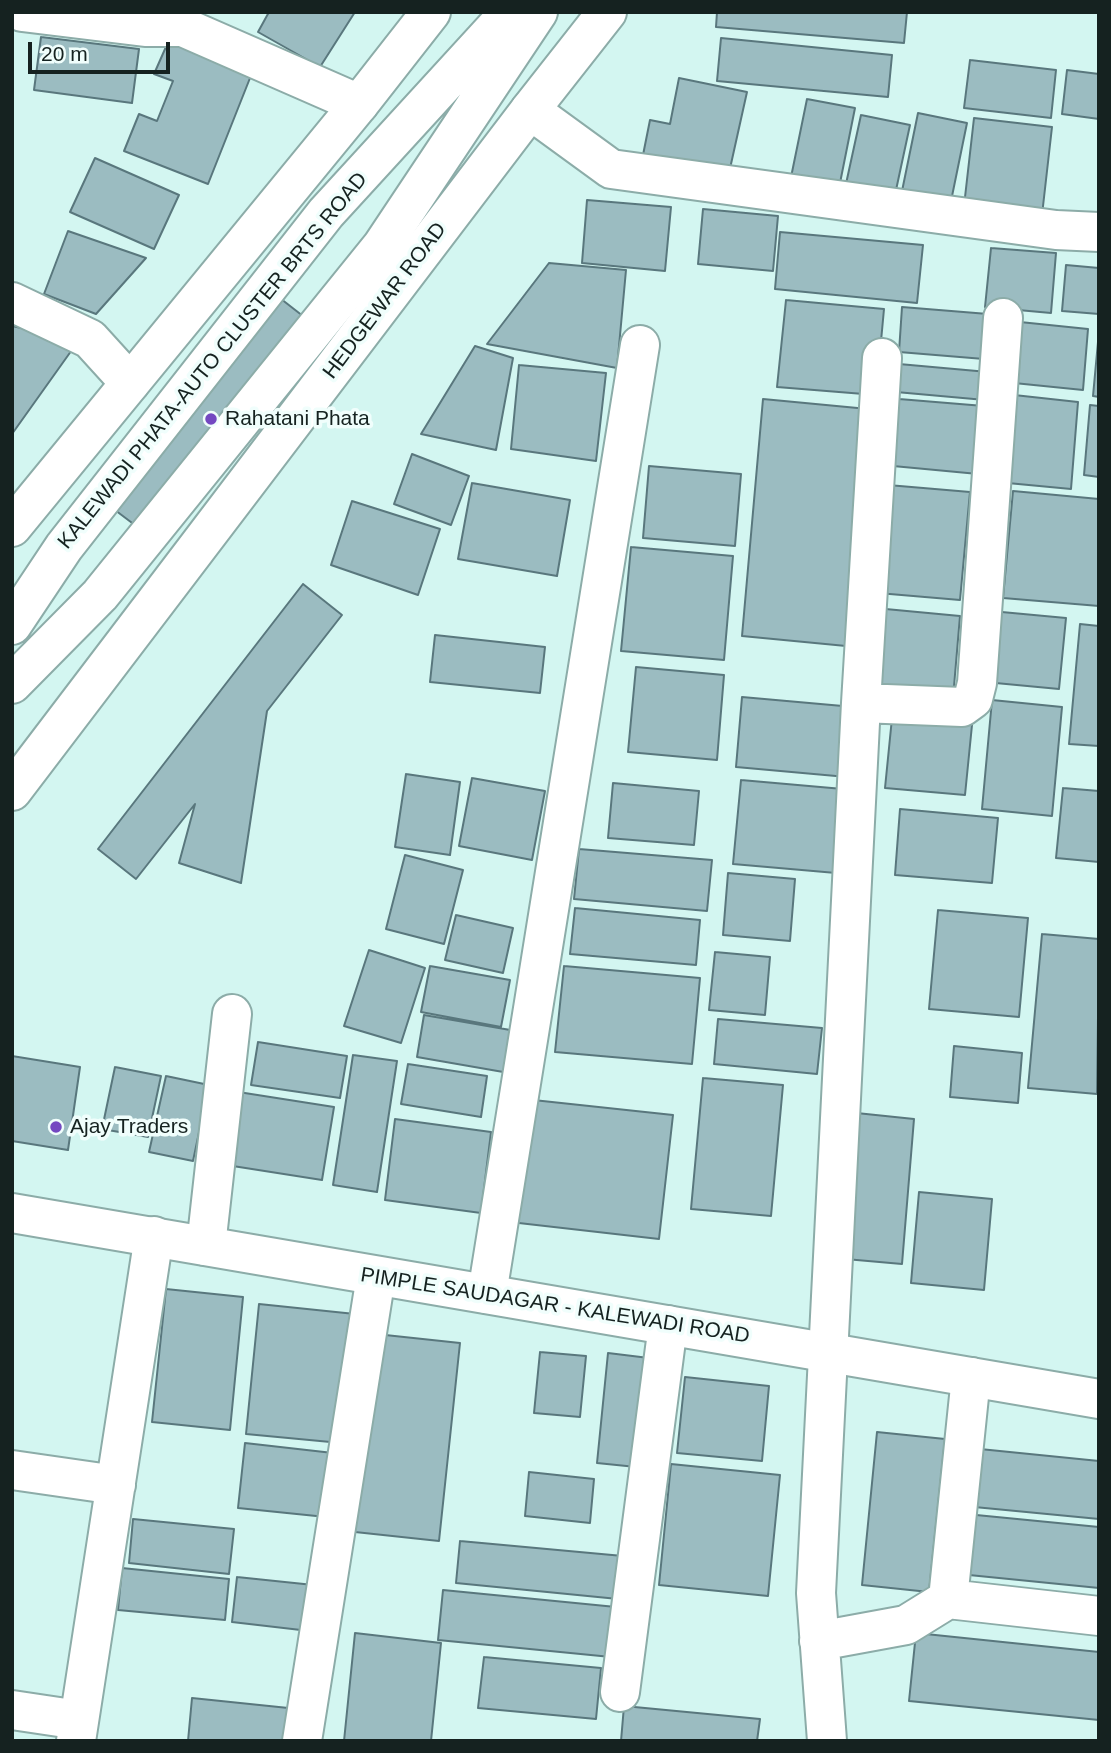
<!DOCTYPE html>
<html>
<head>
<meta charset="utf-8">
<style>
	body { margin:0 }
	#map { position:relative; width:1111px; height:1753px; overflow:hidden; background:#d3f6f1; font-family:Arial,sans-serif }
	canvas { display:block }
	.frame { position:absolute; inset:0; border:14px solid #152220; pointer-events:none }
	.scale { position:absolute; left:28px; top:42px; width:142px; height:32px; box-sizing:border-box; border:4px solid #152220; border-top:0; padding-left:9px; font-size:21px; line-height:24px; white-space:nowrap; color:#152220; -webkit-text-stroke:5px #f0fefc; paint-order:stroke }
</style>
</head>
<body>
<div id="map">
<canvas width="1111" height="1753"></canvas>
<div class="frame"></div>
<div class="scale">20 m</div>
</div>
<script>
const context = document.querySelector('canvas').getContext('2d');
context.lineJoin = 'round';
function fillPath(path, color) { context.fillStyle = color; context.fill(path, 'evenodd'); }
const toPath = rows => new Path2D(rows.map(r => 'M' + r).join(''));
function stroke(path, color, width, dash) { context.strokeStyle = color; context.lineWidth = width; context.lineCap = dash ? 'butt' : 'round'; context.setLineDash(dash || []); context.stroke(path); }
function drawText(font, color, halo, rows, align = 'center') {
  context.font = font + ' Arial,sans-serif'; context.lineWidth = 7; context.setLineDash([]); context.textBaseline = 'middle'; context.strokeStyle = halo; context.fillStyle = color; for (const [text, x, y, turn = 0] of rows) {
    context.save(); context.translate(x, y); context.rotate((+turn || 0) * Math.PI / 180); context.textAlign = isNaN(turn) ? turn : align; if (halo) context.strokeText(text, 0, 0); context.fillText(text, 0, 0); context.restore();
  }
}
const building = toPath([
	[269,12,355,12,320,67,258,32,269,12],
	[717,12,907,12,904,43,716,27,717,12],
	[41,37,139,49,132,103,34,90,41,37],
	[721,38,892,55,888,97,717,81,721,38],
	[169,40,252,73,208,184,124,151,139,114,157,121,173,81,154,74,169,40],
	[970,60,1056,70,1051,118,964,108,970,60],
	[1067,70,1099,74,1099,119,1062,114,1067,70],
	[679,78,747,92,729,173,643,155,650,120,670,124,679,78],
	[807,99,855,108,837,198,789,187,807,99],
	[918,113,967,123,950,206,901,196,918,113],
	[861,115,910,125,893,204,844,193,861,115],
	[974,118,1052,127,1042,215,964,206,974,118],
	[95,158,179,195,154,249,70,212,95,158],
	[587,200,671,207,665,271,582,263,587,200],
	[703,209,778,216,773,271,698,264,703,209],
	[68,231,146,258,96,314,44,294,68,231],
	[780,232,923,245,917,303,775,289,780,232],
	[991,248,1056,253,1051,313,985,307,991,248],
	[549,263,626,270,617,368,487,344,549,263],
	[1066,265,1099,268,1099,314,1062,311,1066,265],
	[276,295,308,320,144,532,111,507,276,295],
	[786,300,884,309,876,395,777,387,786,300],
	[902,307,988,314,984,359,899,352,902,307],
	[1020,322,1088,329,1083,390,1014,383,1020,322],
	[12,326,79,340,12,434,12,326],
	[1099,331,1099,397,1093,396,1099,331],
	[475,346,513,358,496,450,421,434,475,346],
	[899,364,988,372,985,400,896,392,899,364],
	[519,365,606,373,596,461,511,449,519,365],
	[1005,394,1078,402,1071,489,997,482,1005,394],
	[763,399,868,409,846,646,742,636,763,399],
	[899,399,984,406,978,474,893,466,899,399],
	[1090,405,1099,406,1099,477,1084,475,1090,405],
	[412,454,469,476,451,525,394,504,412,454],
	[649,466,741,474,735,546,643,538,649,466],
	[472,483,570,500,557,576,458,559,472,483],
	[888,485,970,492,960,600,878,593,888,485],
	[1013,491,1099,499,1099,606,1003,598,1013,491],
	[352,501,440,529,418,595,331,565,352,501],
	[631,547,733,556,724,660,621,651,631,547],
	[303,584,342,615,267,711,241,883,179,863,195,804,136,879,98,849,303,584],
	[875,608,960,616,953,698,868,690,875,608],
	[991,611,1066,618,1059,689,985,682,991,611],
	[1080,624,1099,626,1099,746,1069,744,1080,624],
	[435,635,545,647,540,693,430,682,435,635],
	[636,667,724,675,717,760,628,752,636,667],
	[742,697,854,707,847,777,736,767,742,697],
	[992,700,1062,707,1052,816,982,809,992,700],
	[893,708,973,715,965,795,885,788,893,708],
	[406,774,460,782,450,855,395,847,406,774],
	[472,778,545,791,532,860,459,846,472,778],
	[741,780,843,789,836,873,733,864,741,780],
	[613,783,699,791,694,845,608,838,613,783],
	[1063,788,1099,791,1099,862,1056,858,1063,788],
	[900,809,998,818,992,883,895,875,900,809],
	[579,849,712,860,707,911,574,899,579,849],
	[405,855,463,870,444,944,386,929,405,855],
	[728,873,795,879,790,941,723,935,728,873],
	[575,908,700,920,696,965,570,954,575,908],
	[938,910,1028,918,1019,1017,929,1009,938,910],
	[456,915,513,928,503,973,445,960,456,915],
	[1042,934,1099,939,1097,1094,1028,1088,1042,934],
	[369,950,425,968,401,1043,344,1026,369,950],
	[715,952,770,957,765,1015,709,1010,715,952],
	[430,966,510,980,501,1027,421,1012,430,966],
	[564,966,700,978,692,1064,555,1052,564,966],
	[424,1015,516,1031,509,1073,417,1057,424,1015],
	[718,1019,822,1028,817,1074,714,1064,718,1019],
	[258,1042,347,1056,340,1098,251,1085,258,1042],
	[954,1046,1022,1053,1018,1103,950,1097,954,1046],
	[353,1055,397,1061,377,1192,333,1185,353,1055],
	[12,1056,80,1067,68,1150,12,1141,12,1056],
	[408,1064,487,1076,481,1117,401,1104,408,1064],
	[115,1067,161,1076,148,1137,102,1129,115,1067],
	[166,1076,209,1085,193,1161,149,1152,166,1076],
	[703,1078,783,1085,771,1216,691,1209,703,1078],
	[232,1091,334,1107,322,1180,220,1164,232,1091],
	[524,1099,673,1115,659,1239,510,1222,524,1099],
	[847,1112,914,1119,902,1264,834,1258,847,1112],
	[395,1119,491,1132,481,1213,385,1200,395,1119],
	[919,1192,992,1199,984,1290,911,1283,919,1192],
	[166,1289,243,1297,230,1430,152,1422,166,1289],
	[259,1304,355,1314,341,1443,246,1434,259,1304],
	[376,1334,460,1343,439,1541,355,1532,376,1334],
	[540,1352,586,1356,580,1417,534,1413,540,1352],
	[608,1353,657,1359,646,1468,597,1463,608,1353],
	[685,1377,769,1386,762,1461,677,1453,685,1377],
	[877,1432,945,1439,929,1592,862,1585,877,1432],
	[245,1443,333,1453,326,1517,238,1508,245,1443],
	[970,1448,1099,1461,1099,1519,964,1506,970,1448],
	[671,1464,780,1475,768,1596,659,1585,671,1464],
	[529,1472,594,1479,590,1523,525,1516,529,1472],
	[966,1514,1099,1527,1099,1588,959,1574,966,1514],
	[133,1519,234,1529,229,1574,129,1563,133,1519],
	[460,1541,623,1556,618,1599,456,1583,460,1541],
	[122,1568,229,1579,225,1620,118,1610,122,1568],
	[237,1577,323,1586,318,1632,232,1622,237,1577],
	[443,1590,616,1607,611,1657,438,1640,443,1590],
	[355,1633,441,1643,431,1741,344,1741,355,1633],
	[916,1633,1099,1652,1099,1720,909,1701,916,1633],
	[484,1657,601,1668,596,1719,478,1708,484,1657],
	[192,1698,298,1709,295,1741,188,1741,192,1698],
	[624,1706,760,1719,757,1741,621,1741,624,1706]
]);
fillPath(building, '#9bbcc1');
stroke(building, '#59777d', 2);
const minor = toPath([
	[22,12,145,27,183,27,359,104],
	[530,110,611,169,1056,230,1099,232],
	[12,302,90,339,130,383],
	[12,625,64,547,326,213,510,12],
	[12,684,100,595,382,246,538,12],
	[861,703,962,707,973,699,977,683,1003,318],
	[206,1246,232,1014],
	[487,1294,640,345],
	[12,1470,116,1485],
	[948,1599,971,1377],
	[819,1641,906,1625,948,1599,1099,1616],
	[620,1692,668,1325],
	[12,1710,79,1720],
	[76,1741,154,1236],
	[302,1741,376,1276],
	[827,1741,816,1593,861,703,882,358]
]);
const major = toPath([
	[12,527,359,104,431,12],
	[12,791,530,110,607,12],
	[12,1213,1099,1399]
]);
stroke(minor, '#8caca8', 42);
stroke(major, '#8caca8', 42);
stroke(minor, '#fff', 38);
stroke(major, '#fff', 38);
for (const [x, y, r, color] of [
	[211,419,7,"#7448c1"],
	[56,1127,7,"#7448c1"]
]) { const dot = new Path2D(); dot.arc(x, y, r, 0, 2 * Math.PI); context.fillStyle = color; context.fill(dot); stroke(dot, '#f0fefc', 2.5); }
drawText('21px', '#152220', '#f0fefc', [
	["HEDGEWAR ROAD",385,301,-53],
	["KALEWADI PHATA-AUTO CLUSTER BRTS ROAD",213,361,-51],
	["PIMPLE SAUDAGAR - KALEWADI ROAD",555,1306,9]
]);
drawText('21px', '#152220', '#f0fefc', [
	["Rahatani Phata",225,419],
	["Ajay Traders",70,1127]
], 'left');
</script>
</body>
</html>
